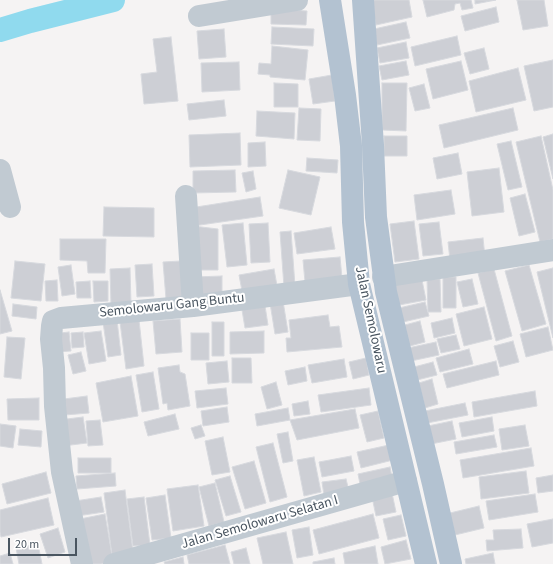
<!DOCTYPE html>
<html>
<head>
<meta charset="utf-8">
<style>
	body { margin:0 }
	#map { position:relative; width:553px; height:564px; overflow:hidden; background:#f5f3f3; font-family:"Source Sans 3",sans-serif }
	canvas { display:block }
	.scale { position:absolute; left:8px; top:538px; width:69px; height:18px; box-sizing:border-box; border:2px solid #4a5661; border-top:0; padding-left:5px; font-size:12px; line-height:14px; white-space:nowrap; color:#4a5661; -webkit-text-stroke:3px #fff; paint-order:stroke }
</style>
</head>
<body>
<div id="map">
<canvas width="553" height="564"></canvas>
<div class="scale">20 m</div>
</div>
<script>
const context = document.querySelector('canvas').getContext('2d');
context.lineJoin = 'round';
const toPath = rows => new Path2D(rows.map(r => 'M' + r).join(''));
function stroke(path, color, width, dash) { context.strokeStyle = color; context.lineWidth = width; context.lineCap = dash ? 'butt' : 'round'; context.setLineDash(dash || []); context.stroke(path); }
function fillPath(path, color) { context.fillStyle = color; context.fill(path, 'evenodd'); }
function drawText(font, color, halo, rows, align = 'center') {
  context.font = font + ' "Source Sans 3",sans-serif'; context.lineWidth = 4; context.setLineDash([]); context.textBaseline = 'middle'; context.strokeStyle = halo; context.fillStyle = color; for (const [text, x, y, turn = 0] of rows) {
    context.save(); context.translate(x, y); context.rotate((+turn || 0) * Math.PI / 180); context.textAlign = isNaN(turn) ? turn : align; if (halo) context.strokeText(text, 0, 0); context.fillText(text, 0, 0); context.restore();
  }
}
stroke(toPath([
	[0,30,30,21,113,0]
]), '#90daee', 24);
const building = toPath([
	[371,0,409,0,412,17,376,25,371,0],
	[423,0,471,0,473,8,462,10,460,3,455,4,454,10,427,17,423,0],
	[475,0,496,0,475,4,475,0],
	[517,0,544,0,548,26,523,30,517,0],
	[496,7,499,22,465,31,461,16,496,7],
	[271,9,307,11,306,25,271,24,271,9],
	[406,22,410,38,377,45,374,29,406,22],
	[272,27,314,29,313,46,271,44,272,27],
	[224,29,226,57,199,59,197,31,224,29],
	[457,36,461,55,415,66,411,47,457,36],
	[171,37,178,101,144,104,141,74,157,72,153,39,171,37],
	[406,42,409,58,380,63,377,48,406,42],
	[272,46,308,50,305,80,270,77,270,75,258,74,259,63,271,64,272,46],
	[484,48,489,69,470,74,464,53,484,48],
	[553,60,553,107,534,111,524,66,553,60],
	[406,61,409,75,382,80,379,66,406,61],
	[461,61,468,90,433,99,426,69,461,61],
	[239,62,240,90,202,92,201,63,239,62],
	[518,68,526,100,476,112,469,81,518,68],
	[332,75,335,101,313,104,309,79,332,75],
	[274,83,298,84,298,107,274,107,274,83],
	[382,83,407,83,406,131,382,130,382,83],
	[424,84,430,108,415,111,409,88,424,84],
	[224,100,226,116,189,120,187,104,224,100],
	[299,108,321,109,320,141,297,140,299,108],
	[513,108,518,130,444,148,439,125,513,108],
	[257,111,295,113,294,139,256,136,257,111],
	[240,133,241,165,190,167,189,135,240,133],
	[553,134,553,179,543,137,553,134],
	[384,136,407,136,407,156,384,156,384,136],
	[541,136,553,190,553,239,540,242,516,142,541,136],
	[511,141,522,187,508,190,497,144,511,141],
	[265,142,266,166,248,167,248,143,265,142],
	[458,153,462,174,437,179,433,158,458,153],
	[307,158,338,160,337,173,306,171,307,158],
	[499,168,504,212,472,216,467,172,499,168],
	[235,170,236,192,193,193,193,171,235,170],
	[288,170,320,177,311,215,279,208,288,170],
	[253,171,256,189,246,192,242,173,253,171],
	[451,190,455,214,417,220,414,195,451,190],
	[525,194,535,232,519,236,510,198,525,194],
	[260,197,263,216,193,226,190,208,260,197],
	[104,207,154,208,154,237,103,236,104,207],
	[414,221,419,259,395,262,390,224,414,221],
	[439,222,443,254,423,256,419,224,439,222],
	[243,223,247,265,227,267,222,225,243,223],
	[268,223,270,262,251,263,249,224,268,223],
	[193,226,218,229,218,270,192,270,193,226],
	[331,227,335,249,297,254,294,233,331,227],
	[291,231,295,286,284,287,280,232,291,231],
	[483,238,485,257,450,260,448,242,483,238],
	[60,239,106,239,105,273,88,273,87,261,60,260,60,239],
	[340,257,342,278,305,282,303,260,340,257],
	[15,261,45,264,41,301,11,298,15,261],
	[181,261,184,297,166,299,163,262,181,261],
	[152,264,154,296,137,297,135,265,152,264],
	[71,265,75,294,62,296,58,267,71,265],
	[529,265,546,324,522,331,505,271,529,265],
	[130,268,131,304,111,305,110,269,130,268],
	[553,268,553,338,537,272,553,268],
	[274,269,278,291,243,296,239,275,274,269],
	[494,269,512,336,496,341,478,273,494,269],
	[222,276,222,296,194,296,194,277,222,276],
	[443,277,456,277,456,308,443,308,443,277],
	[427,279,440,279,441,312,428,312,427,279],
	[472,279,478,304,463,307,457,282,472,279],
	[57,280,58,301,46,301,45,281,57,280],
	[422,280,426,300,399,305,395,285,422,280],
	[90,281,91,298,77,298,76,282,90,281],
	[93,281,108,281,108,301,94,302,93,281],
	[0,290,12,331,0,334,0,290],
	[283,301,288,332,275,334,270,303,283,301],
	[425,302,429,316,403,322,399,308,425,302],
	[13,304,37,307,36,319,12,316,13,304],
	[265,306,268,325,245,328,242,310,265,306],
	[484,307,492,339,464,346,456,314,484,307],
	[328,315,330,327,339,326,342,347,287,352,286,338,291,338,289,320,328,315],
	[452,318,455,333,434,338,431,323,452,318],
	[180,319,182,352,156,354,153,321,180,319],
	[117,320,121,355,108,357,103,322,117,320],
	[139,320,144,366,126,369,120,322,139,320],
	[420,321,425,342,406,347,401,326,420,321],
	[212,322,224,322,224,356,212,356,212,322],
	[548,327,553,350,526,357,520,334,548,327],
	[101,331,106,361,89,364,84,333,101,331],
	[264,331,264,353,230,354,230,332,264,331],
	[69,332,71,351,55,352,52,334,69,332],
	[83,332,84,347,72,348,71,333,83,332],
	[191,333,209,333,209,360,191,360,191,333],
	[456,335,460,349,441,353,437,339,456,335],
	[7,337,25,338,21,379,4,377,7,337],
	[513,341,519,362,500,367,494,346,513,341],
	[436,342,439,355,411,361,408,348,436,342],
	[469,349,473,364,440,372,436,358,469,349],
	[81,352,86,371,73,374,68,355,81,352],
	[232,358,251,358,252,383,232,383,232,358],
	[366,358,369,375,353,379,349,362,366,358],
	[344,359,347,377,312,383,308,365,344,359],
	[227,361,229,382,208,384,206,363,227,361],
	[496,361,499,375,447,388,443,374,496,361],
	[433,362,437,375,417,380,414,367,433,362],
	[179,365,180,372,185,374,190,406,168,410,167,403,163,404,158,368,179,365],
	[305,367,307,381,288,385,285,371,305,367],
	[153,372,159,409,142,412,136,375,153,372],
	[131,376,138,416,103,422,96,383,131,376],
	[432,379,438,404,425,408,419,383,432,379],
	[276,382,282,405,267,409,261,387,276,382],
	[226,388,228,404,197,408,195,391,226,388],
	[369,388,371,405,321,412,318,395,369,388],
	[535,391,537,406,474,417,472,402,535,391],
	[87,396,89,413,65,415,64,399,87,396],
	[39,398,39,420,8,420,7,399,39,398],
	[308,401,310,414,294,416,292,404,308,401],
	[465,403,468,415,427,423,425,411,465,403],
	[227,407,229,422,203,426,201,411,227,407],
	[288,408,290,420,257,426,255,414,288,408],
	[355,409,359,428,297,440,290,420,355,409],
	[378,411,384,438,367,442,360,415,378,411],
	[175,414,179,429,148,436,144,422,175,414],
	[83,417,87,443,63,446,59,420,83,417],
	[492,417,494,431,462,437,459,423,492,417],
	[100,420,103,445,88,446,86,421,100,420],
	[452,421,456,439,431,444,428,426,452,421],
	[0,424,16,426,13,448,0,446,0,424],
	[201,425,205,436,195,439,191,428,201,425],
	[525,425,529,446,502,450,499,429,525,425],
	[20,429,42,431,41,447,18,445,20,429],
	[288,432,293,461,283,463,277,434,288,432],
	[494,435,497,447,456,454,454,442,494,435],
	[223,437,230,472,212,475,205,441,223,437],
	[273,443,287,497,270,502,256,447,273,443],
	[389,445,393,460,361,468,357,452,389,445],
	[531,448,534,466,463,478,460,460,531,448],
	[351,456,354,471,322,477,319,462,351,456],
	[314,457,321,492,304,496,297,460,314,457],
	[78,458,111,458,111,473,78,473,78,458],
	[254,461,266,503,245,509,232,467,254,461],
	[390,467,393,483,361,489,358,474,390,467],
	[526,471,529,493,481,499,479,477,526,471],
	[46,472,51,493,7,504,2,484,46,472],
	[115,473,116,486,77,489,76,476,115,473],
	[553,475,553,491,538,493,536,478,553,475],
	[230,476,241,512,226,516,215,480,230,476],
	[346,479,349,491,324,495,322,482,346,479],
	[215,483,224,522,209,526,199,487,215,483],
	[198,485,204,526,173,531,167,489,198,485],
	[125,490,133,552,112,555,104,493,125,490],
	[392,493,396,512,376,516,372,497,392,493],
	[535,494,538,512,489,520,486,501,535,494],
	[165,495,171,538,152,540,146,498,165,495],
	[101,497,104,512,77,516,75,501,101,497],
	[144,497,150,545,133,546,127,499,144,497],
	[48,498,54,525,1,537,0,532,0,510,48,498],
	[479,506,484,528,455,535,450,513,479,506],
	[105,514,113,562,101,564,88,564,80,519,105,514],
	[373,514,379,538,319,554,313,530,373,514],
	[401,515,406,536,388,540,383,519,401,515],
	[553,519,553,543,532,547,527,524,553,519],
	[309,527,313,555,297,558,292,530,309,527],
	[58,528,65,552,48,558,40,534,58,528],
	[521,529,523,548,487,551,486,540,494,540,493,530,521,529],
	[286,532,293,564,263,564,257,538,286,532],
	[406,540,411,559,385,564,381,547,406,540],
	[38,544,42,564,19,564,16,548,38,544],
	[225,545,230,564,189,564,187,555,225,545],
	[375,546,378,564,345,564,343,553,375,546],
	[246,548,250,564,234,564,231,552,246,548],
	[10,553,13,564,0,564,0,556,10,553],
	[493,553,495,564,466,564,465,559,493,553],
	[183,557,184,564,165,564,164,562,183,557],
	[334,558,335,564,313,564,313,562,334,558]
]);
fillPath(building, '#cdcfd5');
stroke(building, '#d7d9de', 1);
stroke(toPath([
	[199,16,297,0],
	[0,170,10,207],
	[186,196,193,306],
	[383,277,553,250],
	[82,564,62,472,55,406,54,368,51,339,52,326,53,321,61,318,193,306,359,284],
	[114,564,406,481]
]), '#c1cad2', 22);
stroke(toPath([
	[330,0,345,95,351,146,353,222,359,284,426,564],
	[363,0,373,145,376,217,386,292,433,484,451,564]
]), '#b3c2d1', 22);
drawText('14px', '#4a5661', '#fff', [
	["Semolowaru Gang Buntu",172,306,-6],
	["Jalan Semolowaru",370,320,78],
	["Jalan Semolowaru Selatan I",260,523,-16]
]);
</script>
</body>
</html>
